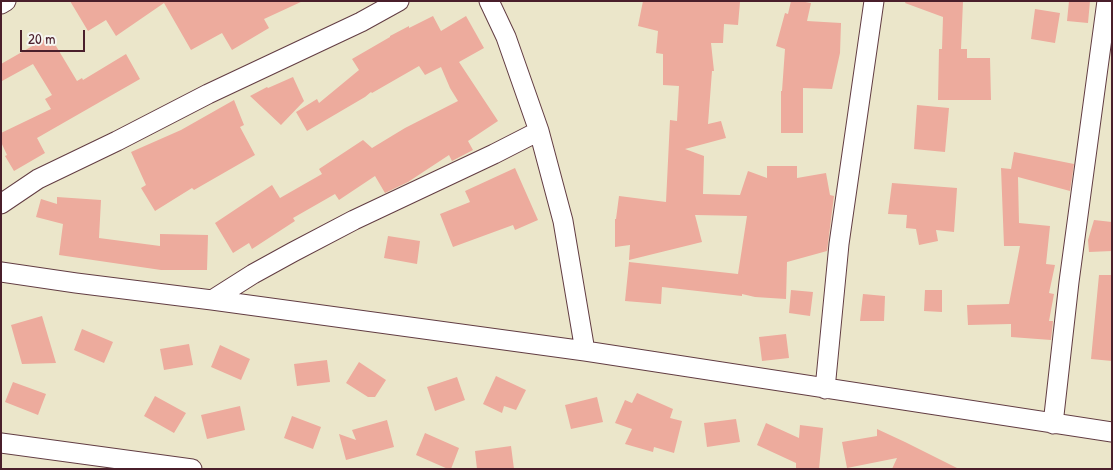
<!DOCTYPE html>
<html>
<head>
<meta charset="utf-8">
<style>
	body { margin:0 }
	#map { position:relative; width:1113px; height:470px; overflow:hidden; background:#ebe6ca; font-family:"Patrick Hand",sans-serif }
	canvas { display:block }
	.frame { position:absolute; inset:0; border:2px solid #4a1f2b; pointer-events:none }
	.scale { position:absolute; left:20px; top:30px; width:65px; height:22px; box-sizing:border-box; border:2px solid #4a1f2b; border-top:0; padding-left:6px; font-size:15px; line-height:18px; white-space:nowrap; color:#4a1f2b; -webkit-text-stroke:4px #f6f6f2; paint-order:stroke }
</style>
</head>
<body>
<div id="map">
<canvas width="1113" height="470"></canvas>
<div class="frame"></div>
<div class="scale">20 m</div>
</div>
<script>
const context = document.querySelector('canvas').getContext('2d');
context.lineJoin = 'round';
function fillPath(path, color) { context.fillStyle = color; context.fill(path, 'evenodd'); }
const toPath = rows => new Path2D(rows.map(r => 'M' + r).join(''));
function stroke(path, color, width, dash) { context.strokeStyle = color; context.lineWidth = width; context.lineCap = dash ? 'butt' : 'round'; context.setLineDash(dash || []); context.stroke(path); }
fillPath(toPath([
	[70,1,303,1,264,19,269,28,232,50,222,33,191,50,164,3,116,36,106,20,88,31],
	[643,1,728,1,740,2,738,25,724,24,723,43,711,43,714,71,712,71,708,124,721,121,726,138,685,149,704,156,703,194,740,195,748,171,767,178,767,166,797,166,797,178,826,173,830,195,834,196,827,251,787,262,786,299,755,297,742,294,742,296,662,287,661,304,625,301,629,262,738,274,747,216,695,215,702,242,629,260,630,245,615,247,615,219,616,219,619,196,666,202,670,120,677,121,679,86,663,85,663,54,656,53,658,31,638,26],
	[791,1,800,1,811,3,807,21,841,23,840,53,832,89,803,88,803,133,781,133,781,91,782,91,785,49,776,46,785,13,788,14],
	[906,1,963,1,961,49,967,49,967,58,990,58,991,100,938,100,939,49,942,49,943,17,905,3],
	[1069,1,1090,1,1088,23,1067,21],
	[1035,9,1060,13,1055,43,1031,39],
	[433,16,441,31,466,16,484,48,459,62,498,121,468,141,473,150,452,161,449,155,408,182,385,193,375,176,339,200,335,194,293,218,295,221,252,249,249,243,233,253,215,223,272,185,280,198,322,174,319,169,363,140,372,148,405,128,458,101,450,88,441,67,425,75,419,66,372,93,371,92,365,97,307,131,296,112,317,99,319,103,359,70,352,59,390,37,390,36,409,26,409,28],
	[50,36,77,81,82,78,83,80,126,54,140,79,37,138,45,153,14,171,5,156,7,155,1,142,1,133,51,109,45,99,52,95,33,64,2,81,1,64],
	[293,77,304,101,281,125,250,96,267,87,268,88],
	[234,100,244,125,240,127,255,155,194,190,192,188,155,211,141,188,146,185,131,152,181,130],
	[917,105,949,108,945,152,914,149],
	[1014,152,1074,164,1070,191,1018,177,1019,223,1050,226,1046,264,1055,265,1049,293,1054,294,1049,321,1053,321,1051,340,1011,337,1011,324,968,325,967,305,1009,304,1020,246,1004,246,1001,168,1011,169],
	[515,168,538,220,515,230,513,225,453,247,440,214,470,202,465,191],
	[892,183,957,188,954,232,936,230,938,241,919,245,916,229,906,228,907,215,888,214],
	[57,197,101,200,99,238,160,246,160,234,208,235,207,270,161,270,59,255,63,224,36,217,41,199,57,204],
	[1094,220,1112,222,1112,251,1089,252,1088,240],
	[388,236,420,241,417,264,384,258],
	[1099,275,1112,275,1112,361,1091,359],
	[791,290,813,292,810,316,789,313],
	[925,290,942,290,942,312,924,311],
	[863,294,885,296,884,321,860,321],
	[42,316,56,363,22,364,11,325],
	[82,329,113,342,104,363,74,350],
	[786,334,789,358,762,361,759,337],
	[189,344,193,365,164,370,160,349],
	[220,345,250,359,241,380,211,367],
	[327,360,330,382,297,386,294,364],
	[359,362,386,380,375,397,368,397,346,383],
	[496,376,526,390,516,410,504,406,502,413,483,404],
	[457,377,465,400,435,411,427,387],
	[13,382,46,394,38,415,5,402],
	[637,393,673,409,670,418,682,421,674,453,654,447,653,452,625,444,632,429,615,423,625,400,632,403],
	[155,396,186,413,174,433,144,416],
	[597,397,603,422,571,429,565,405],
	[240,406,245,430,207,439,201,415],
	[292,416,321,427,313,449,284,438],
	[736,419,740,442,707,447,704,423],
	[387,420,394,447,346,460,339,434,356,440,352,430],
	[766,423,799,438,800,425,823,428,819,469,796,469,796,463,757,445],
	[877,429,905,442,959,469,892,469,897,458,847,468,842,442,877,436],
	[425,433,459,448,451,469,448,469,416,455],
	[511,446,514,469,477,469,475,451]
]), '#edab9d');
const street = toPath([
	[489,1,506,37,539,131,563,221,585,351],
	[1,4,6,1],
	[1,204,38,179,117,141,208,94,361,22,399,1],
	[1,272,76,283,212,300,585,351,1112,432],
	[212,300,253,274,293,252,354,220,494,154,539,131],
	[825,389,839,244,874,1],
	[1053,424,1069,282,1107,1],
	[1,443,192,469]
]);
stroke(street, '#623d43', 21);
stroke(street, '#fff', 19);
</script>
</body>
</html>
